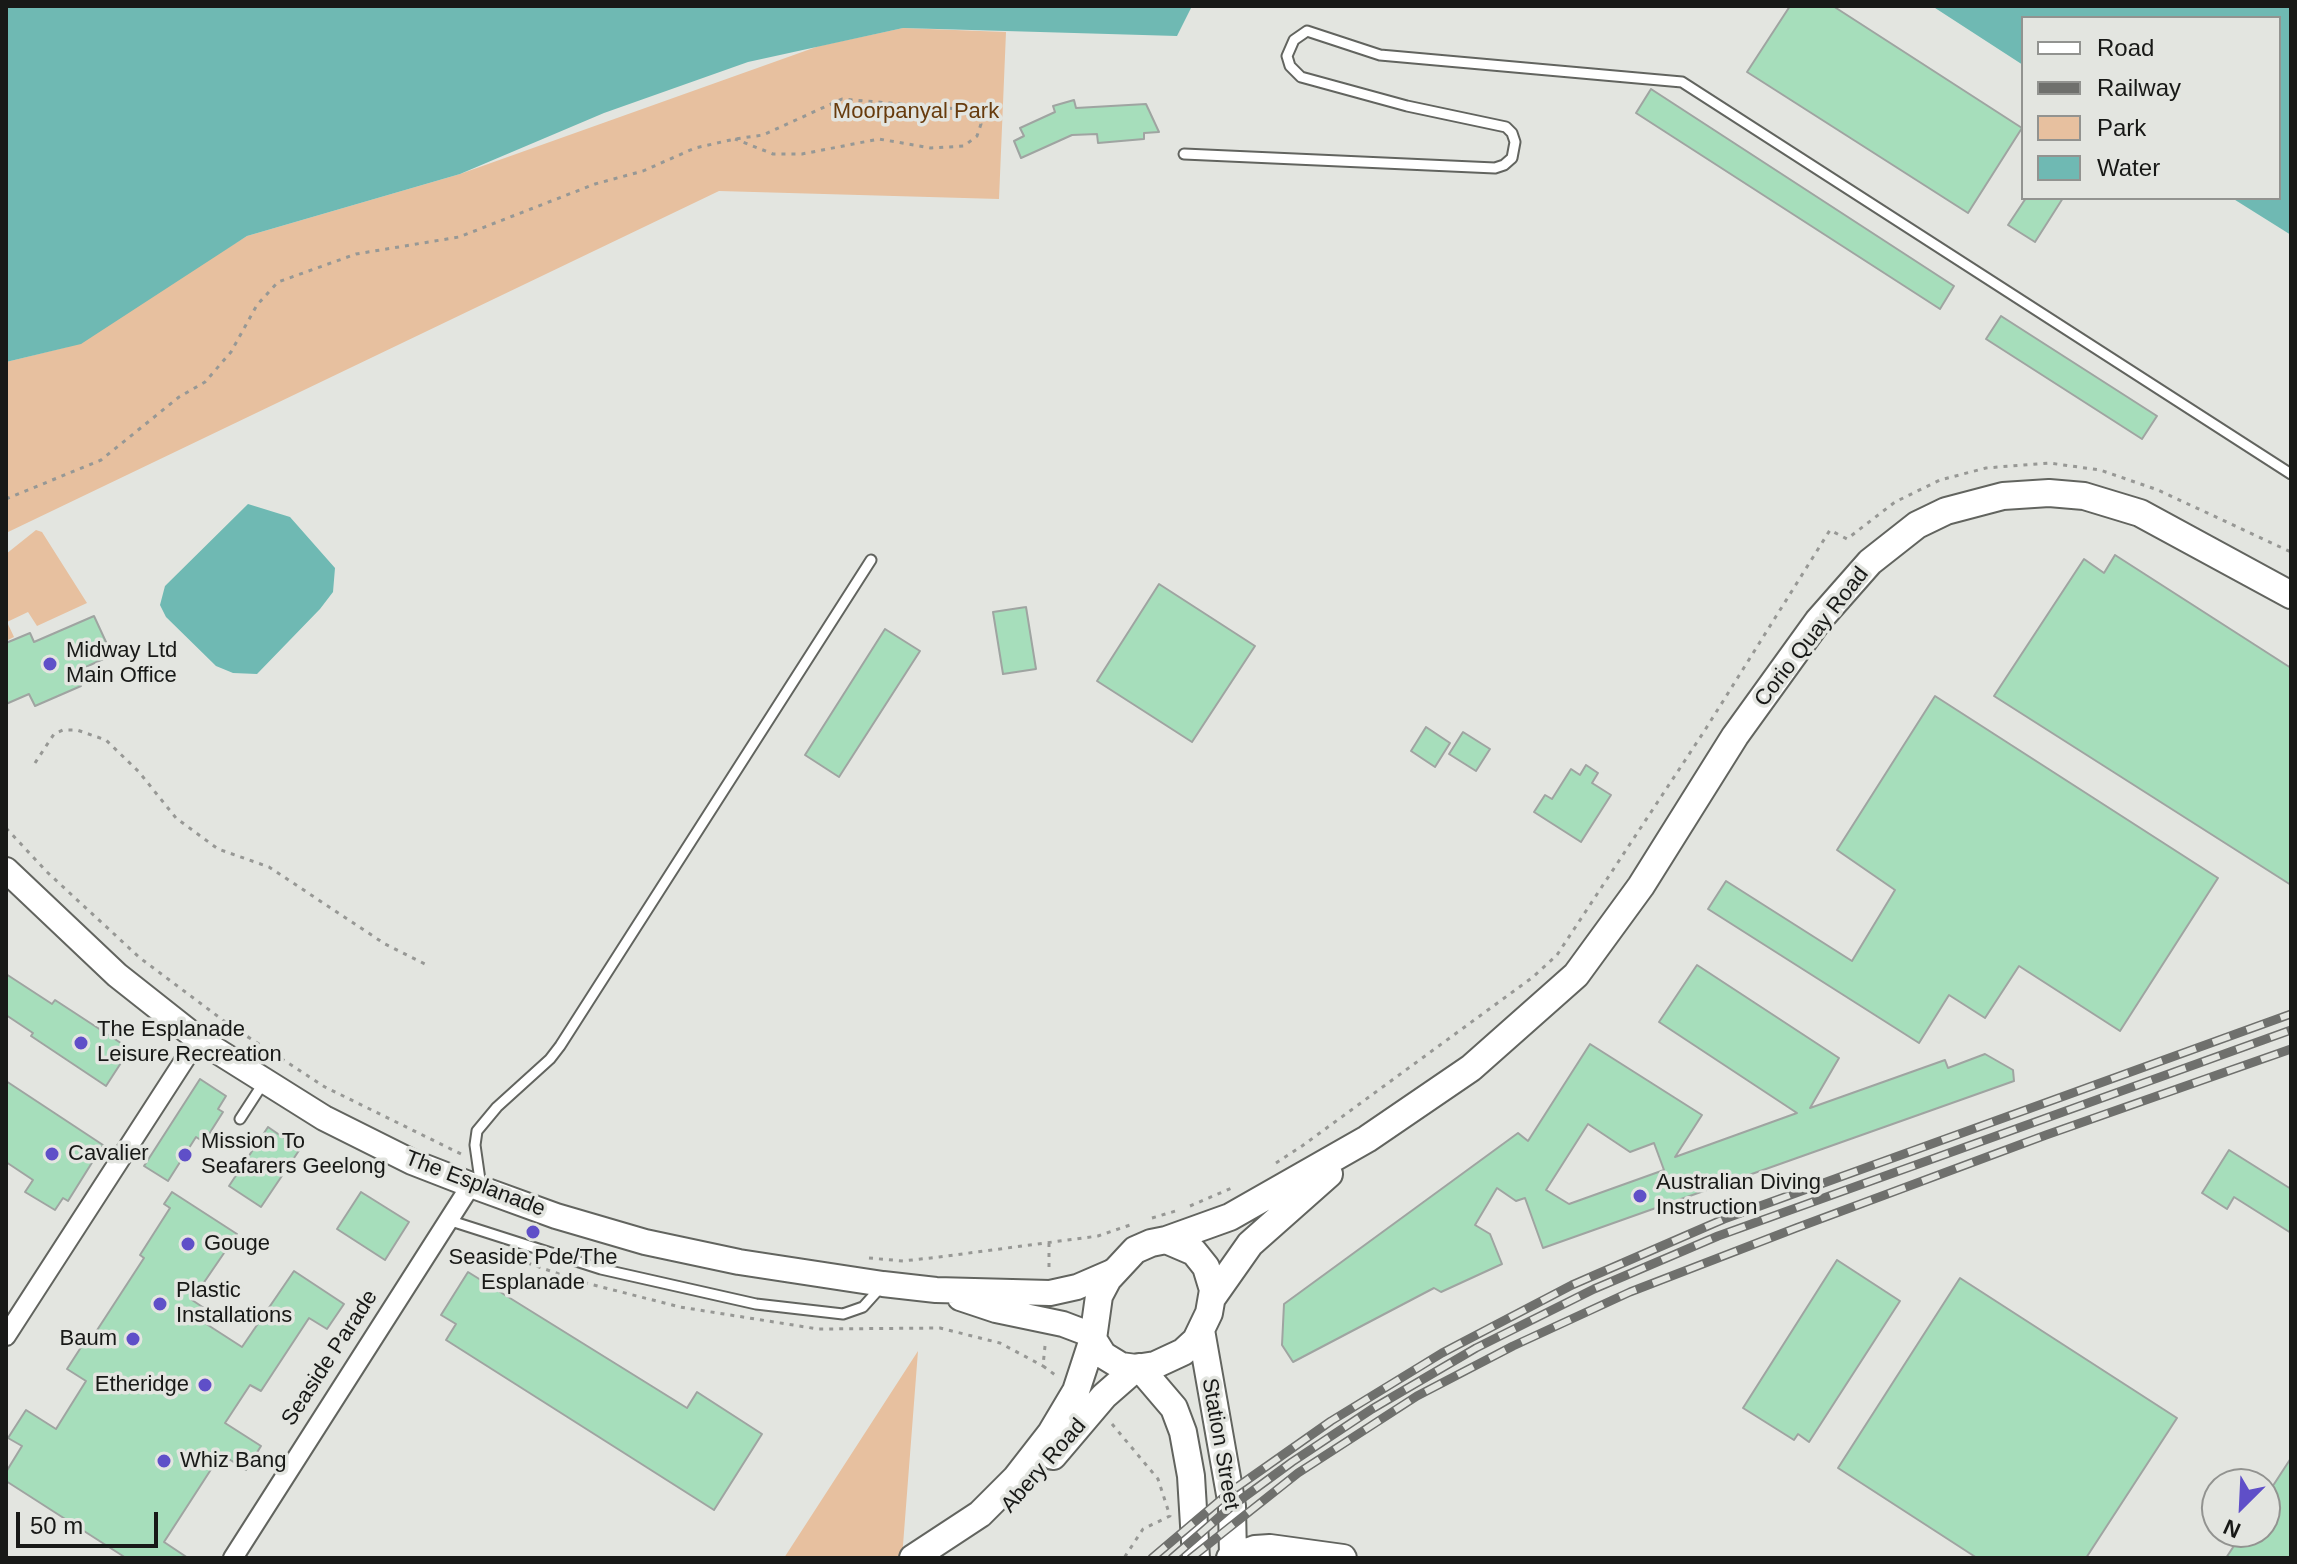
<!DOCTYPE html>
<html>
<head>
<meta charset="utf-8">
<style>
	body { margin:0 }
	#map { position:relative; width:2297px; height:1564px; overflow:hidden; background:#e3e5e0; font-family:Helvetica,sans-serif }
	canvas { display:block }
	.frame { position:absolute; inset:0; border:8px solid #181917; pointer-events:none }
	.legend { position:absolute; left:2021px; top:16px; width:260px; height:184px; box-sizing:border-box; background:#e3e5e0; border:2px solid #929390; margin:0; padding:10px 14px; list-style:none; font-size:24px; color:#181917 }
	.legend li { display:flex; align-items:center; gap:16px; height:40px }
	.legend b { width:40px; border:2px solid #929390 }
	.north { position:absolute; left:2201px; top:1468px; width:80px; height:80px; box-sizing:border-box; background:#e3e5e0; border:2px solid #929390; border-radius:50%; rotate:204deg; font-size:22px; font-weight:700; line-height:32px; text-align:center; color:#181917 }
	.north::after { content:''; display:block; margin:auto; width:28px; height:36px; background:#5f4fc8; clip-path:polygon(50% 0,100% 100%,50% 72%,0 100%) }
	.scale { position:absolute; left:16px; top:1512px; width:142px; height:36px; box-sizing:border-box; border:4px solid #181917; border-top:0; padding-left:10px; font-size:24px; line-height:28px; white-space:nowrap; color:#181917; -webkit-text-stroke:6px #e3e5e0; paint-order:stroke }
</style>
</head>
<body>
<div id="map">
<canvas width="2297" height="1564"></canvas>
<div class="frame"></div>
<ul class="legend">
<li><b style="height:10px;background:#fff"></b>Road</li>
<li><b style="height:10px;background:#6f706d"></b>Railway</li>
<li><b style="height:22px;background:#e7c09f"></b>Park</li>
<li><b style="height:22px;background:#6fb9b3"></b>Water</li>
</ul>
<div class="north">N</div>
<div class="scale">50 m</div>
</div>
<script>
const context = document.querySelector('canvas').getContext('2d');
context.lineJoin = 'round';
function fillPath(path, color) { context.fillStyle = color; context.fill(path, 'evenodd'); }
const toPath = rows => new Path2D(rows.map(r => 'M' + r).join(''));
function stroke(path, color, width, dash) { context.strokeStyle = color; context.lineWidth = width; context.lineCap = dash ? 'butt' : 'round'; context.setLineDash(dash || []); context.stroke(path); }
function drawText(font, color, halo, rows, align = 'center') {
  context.font = font + ' Helvetica,sans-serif'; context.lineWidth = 7; context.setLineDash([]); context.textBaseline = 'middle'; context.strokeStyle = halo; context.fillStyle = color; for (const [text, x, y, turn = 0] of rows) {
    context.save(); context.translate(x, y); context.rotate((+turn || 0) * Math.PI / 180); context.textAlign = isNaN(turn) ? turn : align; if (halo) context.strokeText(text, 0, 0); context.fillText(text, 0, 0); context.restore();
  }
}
fillPath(toPath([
	[903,28,1006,32,999,199,719,191,6,533,6,362,67,347,247,236,460,174,819,46],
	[36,530,42,532,87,603,37,626,28,612,7,622,14,637,6,641,6,554],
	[918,1351,902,1558,784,1558]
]), '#e7c09f');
fillPath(toPath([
	[6,6,1192,6,1177,36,903,28,748,62,604,113,460,174,247,236,81,344,6,362],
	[1932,6,2291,6,2291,235,2232,198,2279,198,2279,18,2023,18,2023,65],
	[248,504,290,517,335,568,333,592,320,609,257,674,233,673,216,666,166,617,160,605,165,586]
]), '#6fb9b3');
const building = toPath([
	[1790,6,1833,6,2022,128,1968,213,1747,72,1790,6],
	[1651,89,1954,286,1940,309,1636,113,1651,89],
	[1074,100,1076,108,1146,104,1159,132,1144,133,1144,139,1098,143,1097,134,1072,135,1021,158,1014,141,1024,136,1020,128,1055,112,1053,106,1074,100],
	[2026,198,2063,198,2035,242,2008,225,2026,198],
	[2001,316,2157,416,2142,439,1986,339,2001,316],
	[2115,555,2291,668,2291,885,1994,696,2084,559,2104,573,2115,555],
	[1159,584,1255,646,1192,742,1097,681,1159,584],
	[1026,607,1036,669,1003,674,993,612,1026,607],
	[94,616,112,655,75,672,81,686,35,706,29,694,6,704,6,643,30,633,34,642,94,616],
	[885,629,920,651,839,777,805,755,885,629],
	[1935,696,2218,878,2120,1031,2019,966,1985,1018,1949,995,1919,1043,1708,909,1726,881,1852,961,1895,890,1837,850,1935,696],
	[1426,727,1450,743,1435,767,1411,751,1426,727],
	[1463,732,1490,749,1476,771,1449,754,1463,732],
	[1586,765,1598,773,1592,783,1611,795,1581,842,1534,812,1545,795,1552,799,1571,769,1580,775,1586,765],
	[1697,965,1839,1058,1810,1108,1945,1060,1948,1068,1985,1054,2013,1070,2014,1081,1543,1248,1525,1198,1516,1201,1497,1188,1475,1225,1490,1234,1502,1264,1441,1292,1434,1288,1293,1362,1282,1345,1284,1304,1518,1133,1528,1141,1590,1044,1702,1115,1675,1157,1797,1113,1659,1022,1697,965],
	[1588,1124,1630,1152,1654,1143,1664,1170,1569,1204,1546,1190,1588,1124],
	[6,974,52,1004,55,1000,130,1049,106,1086,31,1036,33,1033,6,1015,6,974],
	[200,1079,226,1096,218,1109,223,1112,204,1142,196,1137,168,1181,144,1166,200,1079],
	[6,1081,103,1145,68,1201,63,1198,55,1210,25,1192,33,1180,6,1162,6,1081],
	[268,1127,300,1149,261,1207,229,1186,268,1127],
	[2229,1150,2291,1189,2291,1233,2234,1197,2227,1209,2202,1193,2229,1150],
	[172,1192,237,1234,192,1300,204,1308,197,1318,242,1347,294,1271,344,1304,327,1329,309,1318,261,1391,250,1385,225,1423,261,1446,246,1470,221,1454,164,1542,188,1558,126,1558,6,1481,6,1472,22,1446,8,1438,26,1410,56,1429,86,1381,67,1369,87,1338,90,1341,144,1258,140,1255,170,1208,164,1204,172,1192],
	[361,1192,409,1222,385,1260,337,1229,361,1192],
	[1837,1260,1900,1301,1809,1442,1798,1434,1794,1440,1743,1408,1837,1260],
	[468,1272,687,1408,697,1392,762,1434,714,1510,446,1340,456,1324,441,1315,468,1272],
	[1960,1278,2177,1418,2086,1558,1977,1558,1838,1468,1960,1278],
	[2291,1458,2291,1558,2226,1558,2243,1532,2265,1532,2265,1498,2291,1458]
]);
fillPath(building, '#a6debb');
stroke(building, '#9fa4a1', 2);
const service = toPath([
	[1184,154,1495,168,1504,165,1512,158,1515,142,1512,133,1506,127,1407,106,1301,77,1290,66,1287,56,1294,40,1307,31,1380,55,1682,82,2291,474],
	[240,1119,264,1082],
	[481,1187,475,1145,477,1131,497,1107,550,1059,560,1046,871,560],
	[448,1220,601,1269,756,1304,843,1314,863,1307,881,1287]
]);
const minor = toPath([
	[6,1336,198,1039],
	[233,1558,471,1185]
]);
const tertiary = toPath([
	[6,870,117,975,198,1039,324,1118,412,1162,479,1188,556,1216,645,1242,739,1262,883,1284,936,1290,1050,1293,1077,1287,1114,1271],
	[960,1298,996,1310,1063,1324,1092,1335]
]);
const secondary = toPath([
	[1166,1240,1230,1217,1367,1139,1471,1068,1576,975,1641,886,1735,736,1818,621,1870,562,1917,525,1946,511,2003,496,2049,493,2084,496,2140,513,2291,595],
	[1166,1240,1194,1252,1206,1267,1213,1290,1209,1313,1196,1340,1183,1352,1155,1365,1136,1368,1121,1366,1103,1355,1093,1339,1099,1296,1108,1279,1135,1250,1151,1243,1166,1240],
	[1212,1298,1250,1244,1329,1174],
	[1201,1330,1232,1506,1233,1558],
	[1139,1367,1174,1408,1183,1432,1191,1476,1196,1558],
	[1053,1456,1104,1396,1136,1368],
	[913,1558,980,1514,1016,1478,1051,1433,1076,1391,1093,1339],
	[1230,1558,1255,1549,1270,1548,1343,1558]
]);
stroke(service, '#62645f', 13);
stroke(minor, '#62645f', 22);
stroke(tertiary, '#62645f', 28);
stroke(secondary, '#62645f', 30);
stroke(toPath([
	[6,499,101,460,179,397,205,382,231,352,257,305,278,282,356,254,459,237,595,184,643,171,695,148,735,139,763,135,842,99,971,110,981,124,977,136,964,146,931,148,879,139,802,154,773,154,735,139],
	[35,763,54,734,63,730,77,730,106,740,139,772,176,818,218,849,269,867,385,944,429,966],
	[6,828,47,872,140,958,228,1024,325,1087,461,1154],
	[1276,1163,1302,1146,1533,977,1557,955,1705,730,1830,530,1847,539,1895,502,1940,480,1986,468,2049,463,2100,470,2158,490,2291,552],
	[1190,1206,1234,1187],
	[1152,1218,1179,1210],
	[1049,1243,1049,1272],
	[499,1253,582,1282,680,1307,818,1329,940,1328,1000,1343,1043,1366],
	[869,1258,903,1261,939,1257,1098,1236,1133,1224],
	[1045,1346,1043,1366,1058,1377],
	[1112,1424,1158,1479,1170,1516,1143,1529,1124,1558]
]), '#979895', 3, [4, 6]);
stroke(service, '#fff', 9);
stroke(minor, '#fff', 18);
stroke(tertiary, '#fff', 24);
stroke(secondary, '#fff', 26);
const rail = toPath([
	[1152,1558,1230,1492,1331,1421,1442,1353,1572,1285,1724,1219,2291,1014],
	[1172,1558,1232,1506,1292,1462,1372,1409,1476,1348,1594,1289,1718,1236,2291,1030],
	[1191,1558,1298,1473,1417,1396,1513,1346,1630,1292,1796,1228,2046,1135,2291,1049]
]);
stroke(rail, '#6f706d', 9);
stroke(rail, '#e3e5e0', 6, [18]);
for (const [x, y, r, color] of [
	[50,664,8,"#5f4fc8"],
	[81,1043,8,"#5f4fc8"],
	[52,1154,8,"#5f4fc8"],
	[185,1155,8,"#5f4fc8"],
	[1640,1196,8,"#5f4fc8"],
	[533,1232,8,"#5f4fc8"],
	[188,1244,8,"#5f4fc8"],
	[160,1304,8,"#5f4fc8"],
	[133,1339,8,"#5f4fc8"],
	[205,1385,8,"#5f4fc8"],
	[164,1461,8,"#5f4fc8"]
]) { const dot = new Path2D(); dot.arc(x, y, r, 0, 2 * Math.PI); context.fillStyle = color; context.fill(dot); stroke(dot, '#e3e5e0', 3); }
drawText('22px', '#673b0d', '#e3e5e0', [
	["Moorpanyal Park",916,112]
]);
drawText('22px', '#181917', '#e3e5e0', [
	["Corio Quay Road",1812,637,-52],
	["The Esplanade",475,1184,21],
	["Seaside Parade",330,1358,-57],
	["Station Street",1220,1444,80],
	["Abery Road",1044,1466,-49]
]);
drawText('22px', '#181917', '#e3e5e0', [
	["Midway Ltd",66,651],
	["Main Office",66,676],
	["The Esplanade",97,1030],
	["Leisure Recreation",97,1055],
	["Mission To",201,1142],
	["Seafarers Geelong",201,1167],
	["Cavalier",68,1154],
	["Australian Diving",1656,1183],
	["Instruction",1656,1208],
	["Gouge",204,1244],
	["Seaside Pde/The",533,1258,"center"],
	["Esplanade",533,1283,"center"],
	["Plastic",176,1291],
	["Installations",176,1316],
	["Baum",117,1339,"right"],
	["Etheridge",189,1385,"right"],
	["Whiz Bang",180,1461]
], 'left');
</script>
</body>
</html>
